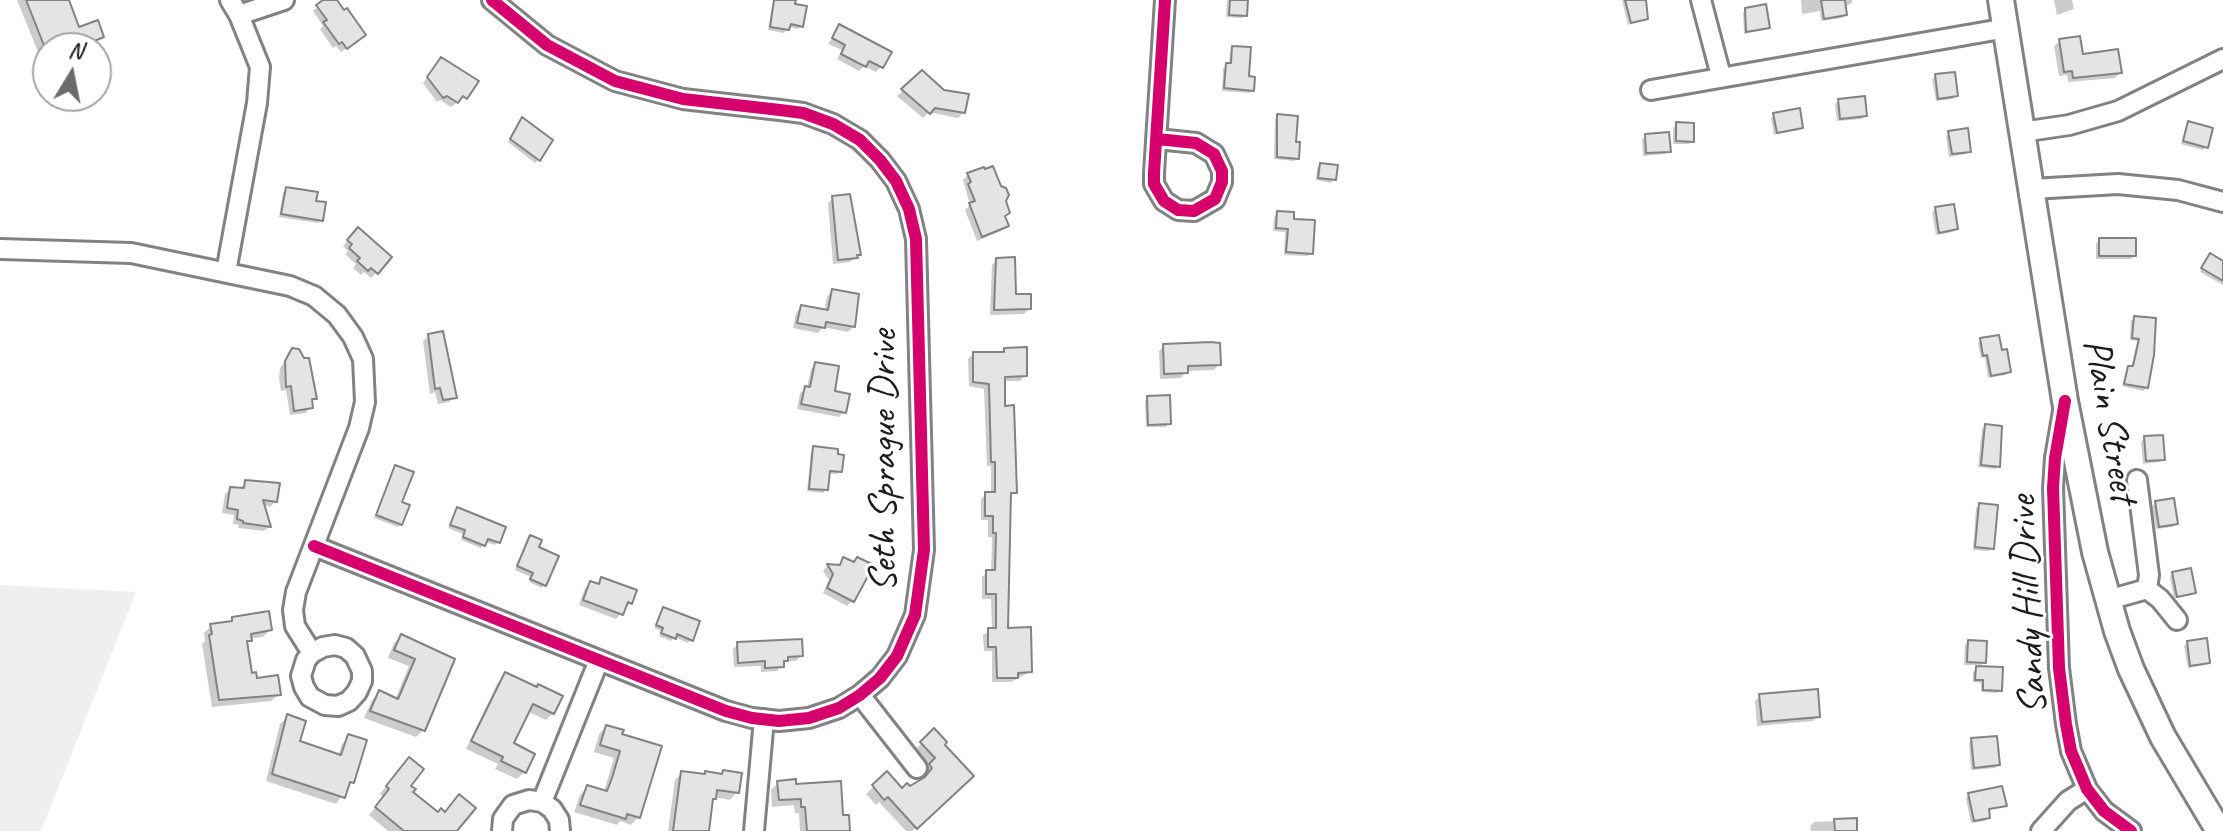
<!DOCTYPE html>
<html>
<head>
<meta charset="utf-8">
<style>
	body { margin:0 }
	#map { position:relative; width:2223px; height:831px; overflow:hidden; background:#fff; font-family:Caveat,sans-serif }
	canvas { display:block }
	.north { position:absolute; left:32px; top:32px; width:80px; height:80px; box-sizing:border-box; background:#fff; border:2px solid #a4a4a4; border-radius:50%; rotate:10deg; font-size:22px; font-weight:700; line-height:32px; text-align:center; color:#1c1c1c }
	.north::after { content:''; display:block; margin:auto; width:28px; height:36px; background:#6b6b6b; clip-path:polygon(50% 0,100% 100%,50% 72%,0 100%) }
</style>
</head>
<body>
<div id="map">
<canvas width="2223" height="831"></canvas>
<div class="north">N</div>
</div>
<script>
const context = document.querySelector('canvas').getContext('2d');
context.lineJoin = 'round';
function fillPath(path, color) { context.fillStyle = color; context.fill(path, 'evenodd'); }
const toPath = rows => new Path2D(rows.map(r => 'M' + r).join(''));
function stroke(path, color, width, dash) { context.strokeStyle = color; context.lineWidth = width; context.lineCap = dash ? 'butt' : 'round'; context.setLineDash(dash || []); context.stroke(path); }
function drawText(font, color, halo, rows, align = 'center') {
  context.font = font + ' Caveat,sans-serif'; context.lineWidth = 6; context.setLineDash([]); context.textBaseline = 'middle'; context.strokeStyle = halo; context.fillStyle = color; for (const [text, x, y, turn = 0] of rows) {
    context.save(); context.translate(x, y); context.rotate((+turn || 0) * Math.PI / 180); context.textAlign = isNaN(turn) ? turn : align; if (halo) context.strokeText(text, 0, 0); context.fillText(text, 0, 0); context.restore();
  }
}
fillPath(toPath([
	[0,585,136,592,41,831,0,831]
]), '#efefef');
fillPath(toPath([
	[17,0,66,0,78,30,102,37,96,43,84,48,48,48,48,62,43,64],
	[326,0,335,0,358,40,341,52,336,46,333,48,320,29,323,26,313,11],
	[791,0,802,26,798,29,788,27,784,33,768,30,773,1],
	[1227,0,1246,0,1245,15,1242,18,1226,17],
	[1622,0,1643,0,1646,18,1628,25],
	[1801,0,1852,0,1852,3,1844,7,1845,15,1842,18,1821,21,1820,11,1802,14],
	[2054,0,2072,0,2074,9,2057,15],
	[1746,9,1767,27,1764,30,1744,34,1743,13],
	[840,27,881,67,876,72,864,66,859,71,837,59,842,50,828,44],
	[2060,41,2081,57,2120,73,2115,78,2068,82,2067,75,2059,76,2054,46],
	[1233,48,1252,90,1249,93,1222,91,1223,68,1229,65,1230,51],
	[436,65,465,97,451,107,440,100,437,102,423,83],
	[922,73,964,112,958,118,929,112,923,118,897,96],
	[1936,76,1956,96,1953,99,1936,101,1932,79],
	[1839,101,1865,116,1862,119,1837,121,1835,104],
	[1774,115,1801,127,1798,130,1774,135,1771,118],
	[1278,116,1294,144,1297,158,1294,161,1274,159,1275,119],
	[519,122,538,160,535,163,508,142],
	[2189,123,2206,147,2203,150,2181,144],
	[1677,124,1692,141,1689,144,1673,144,1673,128],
	[1949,133,1969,151,1966,154,1949,157,1946,136],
	[1646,136,1669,151,1665,154,1643,156,1642,139],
	[1321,165,1334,179,1331,183,1316,180,1317,168],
	[968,175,1003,201,1008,213,1003,218,1007,226,1001,231,977,241,965,210,970,205,963,180],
	[287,189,314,202,321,220,318,223,279,217,283,192],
	[833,198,859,254,850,262,833,264,828,203],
	[1936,209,1956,229,1953,232,1936,235,1932,212],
	[1277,213,1292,220,1311,253,1308,256,1284,255,1285,232,1273,231,1274,217],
	[358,229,376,273,371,278,364,272,361,275,353,268,356,264,345,254,348,251,343,246],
	[2099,240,2134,255,2131,259,2096,259,2096,244],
	[2207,259,2223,263,2223,285,2200,272],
	[997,260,1014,296,1029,309,1024,314,990,315,992,265],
	[832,291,853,327,848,332,823,327,818,333,793,328,796,313,801,307,824,312,827,297],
	[2134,318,2154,320,2146,388,2143,391,2122,386,2126,371,2131,368,2137,341,2130,340,2131,321],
	[429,336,454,397,449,402,438,404,435,392,430,394,423,341],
	[1981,340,2009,371,2006,375,1988,378,1985,357,1981,358,1978,343],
	[1164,346,1219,364,1214,370,1186,371,1181,378,1160,379,1159,351],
	[293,350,315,398,306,413,290,415,286,390,281,391,279,379,280,368],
	[1005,350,1025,376,1020,381,1003,381,1003,408,1015,492,1009,497,1006,630,1030,672,1011,682,992,682,992,651,984,651,983,635,992,630,991,599,982,599,982,577,987,572,991,572,992,537,988,537,988,520,981,520,981,499,986,494,991,494,991,466,987,466,984,389,969,386,968,359,973,354,1001,354],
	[816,364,844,412,839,417,797,409,800,393,807,388,811,369],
	[1148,398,1169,423,1166,427,1146,427,1145,401],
	[1985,426,1998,466,1995,469,1978,467,1982,429],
	[2144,438,2163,459,2159,462,2143,464,2141,442],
	[814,448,840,471,837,474,828,473,826,489,823,493,807,491,811,451],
	[396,467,401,524,398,527,374,518],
	[246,483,275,502,270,507,262,505,269,527,264,531,238,528,239,525,233,524,234,515,222,513,225,494,231,489,240,488],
	[2156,503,2176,523,2173,527,2156,529,2152,506],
	[1980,505,1992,548,1989,551,1973,550,1976,508],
	[458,509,498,542,495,545,485,542,481,548,461,540,463,534,448,528],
	[528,540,537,548,545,584,542,588,529,582,531,577,515,570],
	[844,559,853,600,847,606,823,593,829,580,823,571,827,566,837,567],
	[2173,574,2194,592,2174,599,2170,577],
	[602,579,630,603,616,619,579,605,585,588,591,583,596,585],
	[664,609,691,639,688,643,674,637,671,641,659,636,661,631,654,628],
	[233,619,270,630,263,637,249,639,245,644,250,675,279,694,271,701,212,707,202,644,205,641,204,633,211,626,228,623],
	[402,636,453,660,423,730,416,737,364,718,372,700,379,693,395,700,409,666,388,658,394,643],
	[1968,642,1984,662,1978,669,2000,690,1997,693,1981,692,1981,683,1973,682,1973,672,1980,665,1964,665,1965,645],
	[2188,643,2208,662,2205,665,2188,668,2184,646],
	[738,644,801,656,796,661,785,661,777,671,761,672,761,666,734,667,733,649],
	[506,674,553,713,546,720,527,711,511,744,524,772,517,779,495,769,498,764,466,749,498,682],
	[1760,696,1818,716,1813,721,1757,726,1755,701],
	[287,717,297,743,338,756,342,744,349,736,352,782,336,804,266,781,280,724],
	[606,727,621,732,638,817,631,825,620,821,617,825,574,812,580,795,587,787,603,792,605,788,614,758,594,752,599,734],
	[934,731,942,745,971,776,912,831,906,831,879,802,876,805,866,794,887,774,901,790,910,789,922,781,926,776,923,772,929,766,914,751],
	[1972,740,1998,765,1995,768,1971,770,1969,743],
	[402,766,411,793,454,831,388,831,369,815,384,797,380,794],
	[682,773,737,792,730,800,715,797,711,802,707,830,711,831,668,831,675,780],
	[778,783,841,817,848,831,800,831,799,813,795,813,794,805,772,807,771,790],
	[1969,794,2004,805,1987,811,1988,817,1985,821,1971,823,1966,798],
	[1855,820,1855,831,1811,831,1810,826,1814,822]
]), '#0003');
const building = toPath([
	[26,0,69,0,79,27,98,20,104,37,77,48,45,48,26,0],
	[323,0,337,0,344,10,347,8,366,35,347,49,342,42,339,44,323,22,327,20,316,5,323,0],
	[774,0,796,0,795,4,807,6,803,27,791,24,789,30,770,27,774,0],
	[1230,0,1248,0,1247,16,1229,15,1230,0],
	[1625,0,1646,0,1648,19,1631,23,1625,0],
	[1821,0,1845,0,1847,15,1824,19,1821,0],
	[1766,4,1770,28,1746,32,1745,8,1766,4],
	[839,24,892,52,883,68,869,61,866,67,841,54,845,45,832,38,839,24],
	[2080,36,2083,54,2118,49,2122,73,2073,78,2072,71,2064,72,2059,39,2080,36],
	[1232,46,1251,47,1249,76,1255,77,1254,91,1224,88,1226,63,1231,63,1232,46],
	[441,57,479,81,467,99,463,96,458,103,447,96,443,98,427,77,441,57],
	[922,70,944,90,969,94,965,113,935,108,930,114,901,89,922,70],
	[1955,72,1958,96,1938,99,1935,74,1955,72],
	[1865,96,1867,116,1840,119,1838,99,1865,96],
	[1800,108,1803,128,1777,133,1773,113,1800,108],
	[1277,114,1298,116,1296,142,1300,142,1299,159,1277,157,1277,114],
	[522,117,553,140,540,161,510,139,522,117],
	[2188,121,2213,128,2208,148,2183,141,2188,121],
	[1676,122,1694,123,1694,142,1676,141,1676,122],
	[1968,128,1971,152,1952,154,1948,131,1968,128],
	[1669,132,1671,152,1646,153,1645,134,1669,132],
	[1320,163,1338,165,1336,180,1318,178,1320,163],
	[993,166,1001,186,1006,188,1009,195,1006,201,1010,213,1005,216,1009,226,982,237,969,203,975,201,968,184,971,182,967,173,984,167,985,169,993,166],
	[286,187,318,192,316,201,326,202,323,221,281,214,286,187],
	[850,194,861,255,857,255,858,258,838,260,832,196,850,194],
	[1954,204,1958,229,1939,233,1935,207,1954,204],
	[1277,211,1294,212,1294,219,1315,220,1313,254,1286,252,1288,229,1276,228,1277,211],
	[358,227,392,257,378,274,371,268,368,271,357,261,360,258,349,248,352,244,347,240,358,227],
	[2099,238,2136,238,2136,256,2099,256,2099,238],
	[2210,253,2223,261,2223,281,2201,268,2210,253],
	[1015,257,1016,294,1031,294,1031,309,994,310,996,258,1015,257],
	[832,289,859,294,855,327,826,322,825,328,797,323,801,305,828,310,832,289],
	[2134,316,2156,318,2154,355,2148,388,2124,384,2128,366,2133,366,2139,339,2132,338,2134,316],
	[443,331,457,398,443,400,440,388,435,389,428,334,443,331],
	[1999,335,2002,350,2007,349,2011,372,1991,376,1987,355,1983,356,1980,338,1999,335],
	[1211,342,1220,343,1221,365,1188,366,1188,373,1164,374,1163,344,1211,342],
	[1027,347,1027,376,1005,377,1005,406,1014,405,1017,493,1011,493,1008,628,1031,627,1032,672,1018,673,1018,678,997,678,996,647,988,647,988,628,996,628,996,594,986,594,986,570,995,570,996,533,993,533,993,516,985,516,985,492,995,492,995,462,991,462,989,384,973,382,973,352,1004,352,1004,348,1027,347],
	[292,348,299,349,304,358,309,358,317,399,312,399,313,408,294,411,291,386,286,387,285,361,292,348],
	[815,362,839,366,835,391,850,394,846,413,801,404,805,386,810,387,815,362],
	[1170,395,1171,424,1148,425,1147,396,1170,395],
	[1985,424,2002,426,2000,467,1981,465,1985,424],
	[2163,435,2165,460,2146,461,2144,436,2163,435],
	[813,446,838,449,838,454,844,455,842,472,830,471,828,490,809,489,813,446],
	[395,465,414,472,402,502,410,505,402,525,376,515,395,465],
	[245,480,280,483,277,502,263,500,271,527,243,523,243,521,237,519,238,510,227,508,230,487,244,488,245,480],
	[2174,498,2178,524,2159,527,2155,501,2174,498],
	[1979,503,1998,505,1994,549,1975,547,1979,503],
	[457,507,506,527,500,543,488,539,485,546,463,537,465,530,450,525,457,507],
	[530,535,542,540,539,547,559,556,546,586,530,579,533,573,517,566,530,535],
	[843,557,854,562,857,557,874,565,854,602,827,588,833,574,827,564,840,565,843,557],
	[2191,568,2196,593,2177,597,2172,572,2191,568],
	[601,577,637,590,632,604,628,602,623,615,583,600,590,581,599,584,601,577],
	[663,607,700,621,693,641,677,634,676,639,661,633,663,628,656,625,663,607],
	[269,611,272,630,251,634,252,641,247,641,252,673,256,672,257,678,278,675,281,695,219,700,209,635,212,634,210,624,232,621,232,617,269,611],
	[401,634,455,659,425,731,370,711,379,690,398,699,415,659,394,650,401,634],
	[2207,638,2210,663,2190,666,2187,641,2207,638],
	[802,639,803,656,788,657,788,661,784,661,784,667,765,668,765,661,738,663,737,642,802,639],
	[1968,640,1987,641,1986,663,1967,662,1968,640],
	[1976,666,2003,667,2002,691,1983,690,1983,680,1975,680,1976,666],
	[505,672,537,687,538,684,563,696,554,714,533,704,514,743,535,754,526,773,501,761,503,757,471,741,505,672],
	[1818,689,1820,717,1762,722,1759,694,1818,689],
	[287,714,306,721,300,741,341,755,348,734,367,740,354,783,350,782,345,798,272,774,287,714],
	[606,725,624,730,622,734,662,746,640,818,627,814,626,819,580,805,587,785,607,791,612,778,620,751,600,745,606,725],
	[934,728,947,742,945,745,974,776,917,829,888,797,884,800,872,785,887,771,902,788,907,783,910,786,925,777,932,768,929,764,935,758,920,742,934,728],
	[1997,736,2000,765,1974,768,1971,738,1997,736],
	[409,757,424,769,411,786,416,789,413,792,438,812,441,808,445,812,459,794,476,808,457,831,404,831,375,807,389,789,386,786,409,757],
	[723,770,742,773,739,793,717,790,716,799,713,799,709,831,673,831,681,771,705,774,705,771,722,774,723,770],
	[796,779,796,784,841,781,843,815,849,815,850,831,807,831,805,807,801,807,801,799,779,800,777,781,796,779],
	[2002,786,2007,806,1989,809,1990,818,1974,821,1968,793,2002,786],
	[1857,818,1857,831,1835,831,1834,819,1857,818]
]);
fillPath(building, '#e4e4e4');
stroke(building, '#828282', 2);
const minor = toPath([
	[1701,0,1721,76],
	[239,15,284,0],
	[1651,90,2007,28],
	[2022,132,2069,125,2118,111,2223,59],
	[1157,139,1196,143,1214,154,1222,171,1222,182,1215,199,1194,211,1178,210,1164,201,1154,184,1154,173,1165,0],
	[2032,189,2118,184,2178,190,2223,202],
	[0,249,131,253,290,286,314,296,337,315,353,337,363,359,365,402,359,428,296,592,293,610,295,626,312,653,306,660,301,676,304,687,310,697,325,705,338,706,349,701,357,692,362,681,362,671,355,656,346,648,335,645,323,647,312,653],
	[226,272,257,103,260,67,239,15,230,0],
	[2063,411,2055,458,2053,488,2059,668,2066,724,2071,751,2087,789,2104,811,2131,831],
	[314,546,726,711,752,718,779,721,809,718,839,708,860,695,880,678,897,656,915,615,924,550,916,239,909,209,896,181,880,160,860,140,833,124,803,113,780,110,683,99,615,81,547,45,492,0],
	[2147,589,2160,599,2177,620],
	[2108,600,2147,589,2149,575,2137,480],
	[860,695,917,768],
	[542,802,599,660],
	[502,831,503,819,513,805,529,800,542,802,552,809,559,820,560,831],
	[754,831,764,719],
	[2041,831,2068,801,2087,789]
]);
const major = toPath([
	[2001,0,2065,401,2095,552,2117,631,2131,669,2163,737,2219,831]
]);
stroke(minor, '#828282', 24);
stroke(major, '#828282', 30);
stroke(minor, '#fff', 18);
stroke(major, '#fff', 24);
stroke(toPath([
	[1157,139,1196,143,1214,154,1222,171,1222,182,1215,199,1194,211,1178,210,1164,201,1154,184,1154,173,1165,0],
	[2065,401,2055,458,2053,488,2059,668,2066,724,2071,751,2087,789,2104,811,2131,831],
	[314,546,726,711,752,718,779,721,809,718,839,708,860,695,880,678,897,656,915,615,924,550,916,239,909,209,896,181,880,160,860,140,833,124,803,113,780,110,683,99,615,81,547,45,492,0]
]), '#d6006c', 12);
drawText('40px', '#1c1c1c', '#fff', [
	["Plain Street",2109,421,80],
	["Seth Sprague Drive",885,461,-90],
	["Sandy Hill Drive",2029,605,-93]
]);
</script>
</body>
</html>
